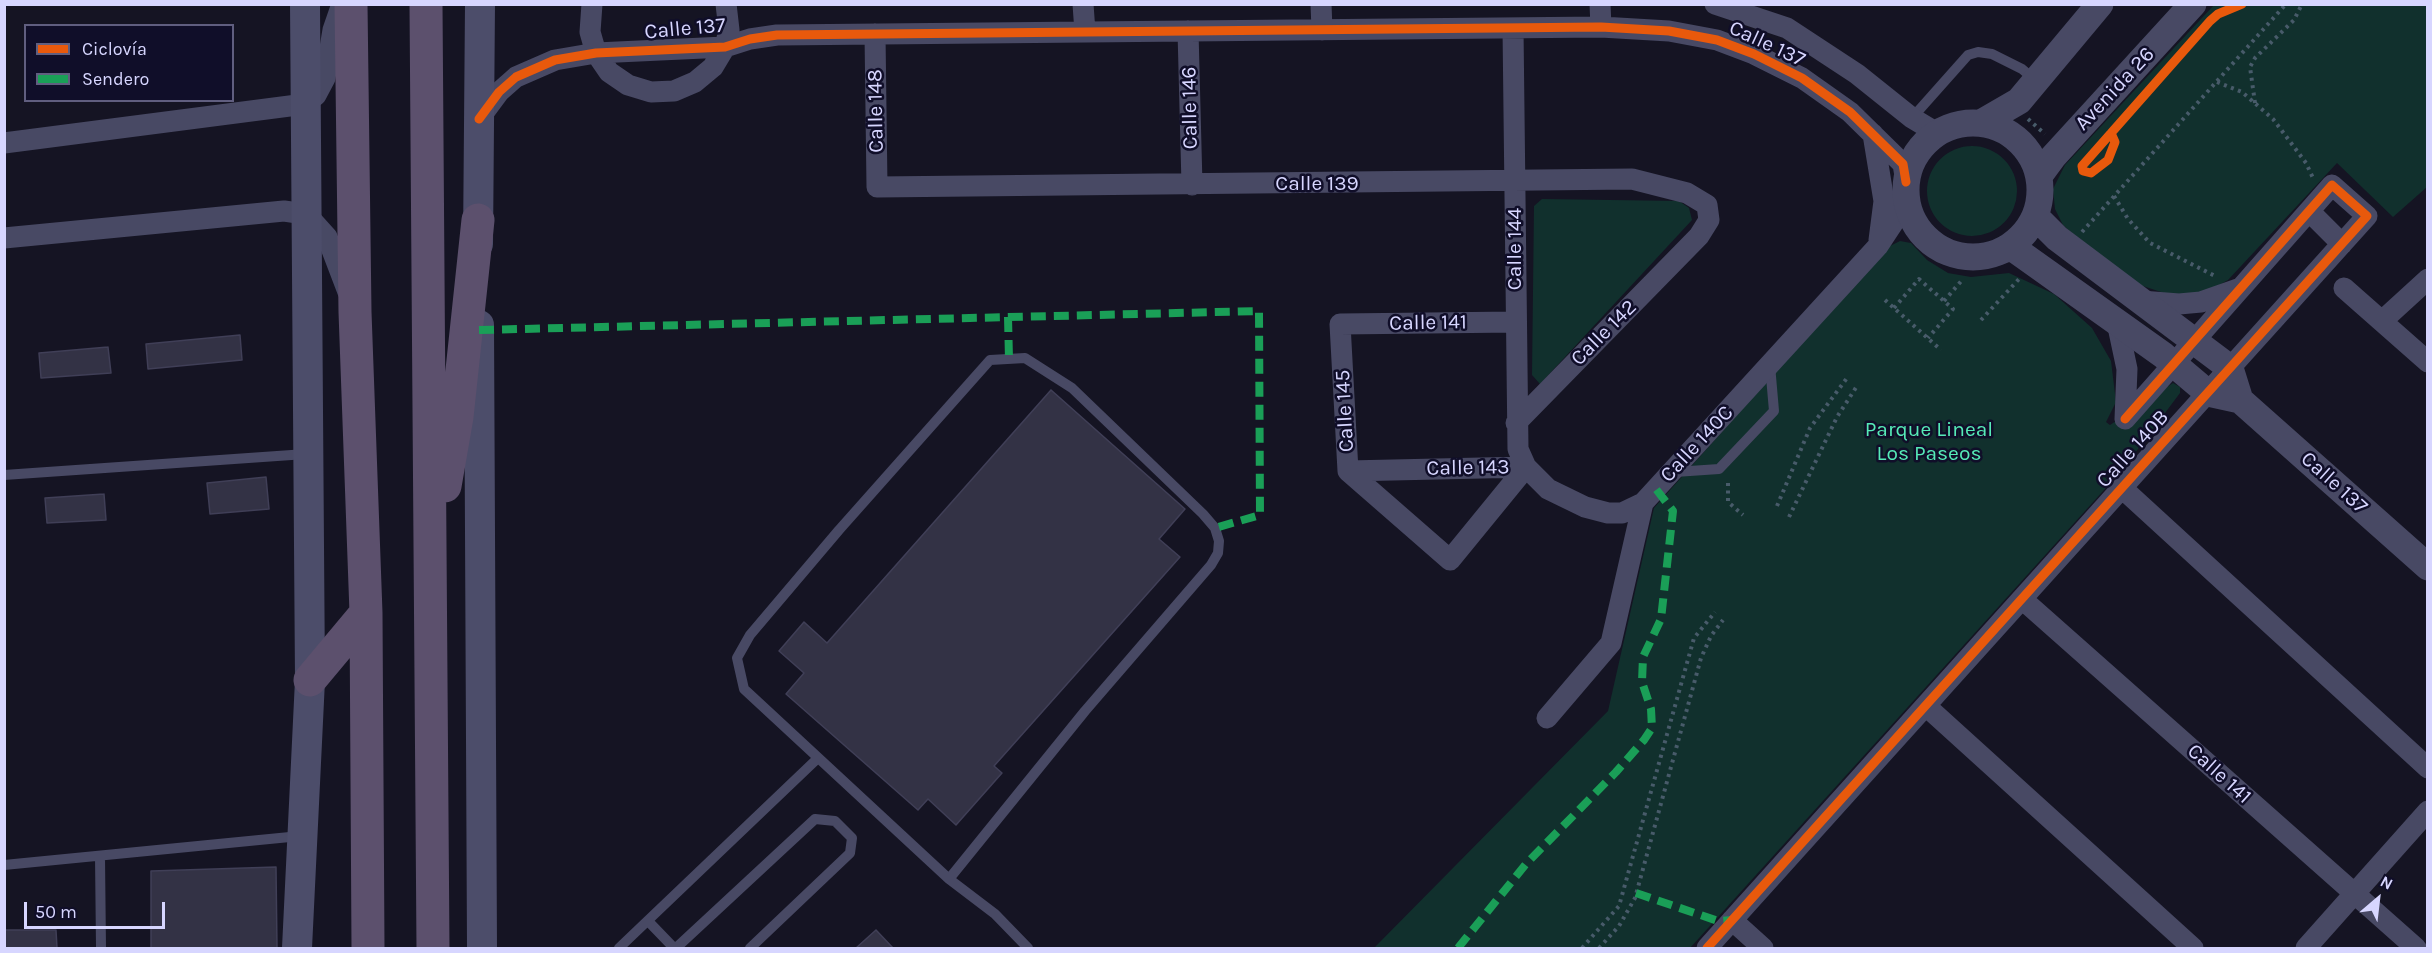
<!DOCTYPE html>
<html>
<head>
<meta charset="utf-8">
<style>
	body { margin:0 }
	#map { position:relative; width:2432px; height:953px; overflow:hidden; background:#151423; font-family:Karla,sans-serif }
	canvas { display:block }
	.frame { position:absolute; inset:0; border:6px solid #d7d6ff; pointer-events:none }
	.legend { position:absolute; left:24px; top:24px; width:210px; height:78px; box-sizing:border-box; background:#100e29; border:2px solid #605e7f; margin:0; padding:8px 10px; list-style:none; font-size:18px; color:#d7d6ff }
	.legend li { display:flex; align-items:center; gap:12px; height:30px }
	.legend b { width:30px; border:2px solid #605e7f }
	.north { position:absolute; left:2348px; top:869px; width:60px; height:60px; -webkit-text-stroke:4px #100e29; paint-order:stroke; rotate:28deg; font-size:16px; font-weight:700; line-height:24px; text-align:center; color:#d7d6ff }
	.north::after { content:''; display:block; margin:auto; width:21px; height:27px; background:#d7d6ff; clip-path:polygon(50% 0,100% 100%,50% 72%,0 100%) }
	.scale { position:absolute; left:24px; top:902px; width:141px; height:27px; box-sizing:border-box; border:3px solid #d7d6ff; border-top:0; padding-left:8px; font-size:18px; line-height:21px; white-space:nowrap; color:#d7d6ff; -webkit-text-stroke:4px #100e29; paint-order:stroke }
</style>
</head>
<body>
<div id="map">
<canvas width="2432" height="953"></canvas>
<div class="frame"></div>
<ul class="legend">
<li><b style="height:8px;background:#e8590c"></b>Ciclovía</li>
<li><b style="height:8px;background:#1a9f57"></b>Sendero</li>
</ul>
<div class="north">N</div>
<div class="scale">50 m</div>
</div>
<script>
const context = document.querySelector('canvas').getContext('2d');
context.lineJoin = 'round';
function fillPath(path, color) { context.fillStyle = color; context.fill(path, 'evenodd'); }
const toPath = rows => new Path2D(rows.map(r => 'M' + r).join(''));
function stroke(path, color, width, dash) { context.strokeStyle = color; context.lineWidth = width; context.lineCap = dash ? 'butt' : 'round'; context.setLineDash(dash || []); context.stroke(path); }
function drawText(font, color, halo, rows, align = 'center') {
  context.font = font + ' Karla,sans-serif'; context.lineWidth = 5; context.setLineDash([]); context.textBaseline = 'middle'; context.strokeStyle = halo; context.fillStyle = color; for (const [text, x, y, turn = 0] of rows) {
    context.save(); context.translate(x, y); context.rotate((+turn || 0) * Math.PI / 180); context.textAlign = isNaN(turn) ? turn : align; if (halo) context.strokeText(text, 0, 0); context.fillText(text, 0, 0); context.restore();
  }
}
fillPath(toPath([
	[2214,5,2427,5,2427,187,2393,217,2337,163,2228,280,2205,293,2170,295,2131,282,2112,270,2063,225,2055,209,2053,189,2065,165],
	'1927 191a45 45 0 1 1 90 0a45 45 0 1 1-90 0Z',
	[1542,199,1679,201,1689,208,1692,220,1540,384,1532,375,1534,206],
	[1900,241,1911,243,1927,260,1948,273,1971,277,2009,273,2054,294,2092,328,2111,361,2116,402,2106,422,2110,425,2173,383,2180,387,2180,393,2123,469,1690,948,1374,948,1608,711,1654,508,1886,248]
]), '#11302d');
const building = toPath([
	[240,335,242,360,148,369,146,344,240,335],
	[108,347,111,373,41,378,39,353,108,347],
	[1051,390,1185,509,1159,539,1180,557,994,766,1002,773,956,825,928,799,918,810,786,694,804,673,779,651,804,622,827,643,1051,390],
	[266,477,269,509,210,514,207,483,266,477],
	[104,494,106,520,47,523,45,498,104,494],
	[276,867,277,948,151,948,151,871,276,867],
	[4,930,56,930,57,948,4,948,4,930],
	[876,930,893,948,856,948,876,930]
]);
fillPath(building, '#333245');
stroke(building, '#403f57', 1.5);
stroke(toPath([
	[2217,82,2242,92,2273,119,2306,163,2313,178],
	[2255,103,2250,67,2255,58,2294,20,2302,4],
	[2028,119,2045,134],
	[2114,196,2128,219,2150,243,2217,277],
	[2082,232,2286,4],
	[1885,300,1941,350],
	[1944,301,1963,279],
	[1894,308,1919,279,1953,309,1928,338],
	[1981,320,2019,279],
	[1728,483,1728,502,1743,515],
	[1777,506,1810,428,1847,378],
	[1789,517,1837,417,1857,386],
	[1582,948,1619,906,1694,638,1715,612],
	[1599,948,1619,926,1635,898,1701,658,1711,636,1723,620]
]), '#485b6a', 4, [3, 4.5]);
stroke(toPath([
	[1912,118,1968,55,1978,52,1992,54,2022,69,2036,81],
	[1675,472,1719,469,1774,411,1770,365],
	[4,475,306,454],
	[100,857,101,948],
	[4,865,300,836],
	[949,879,1085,711,1211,565,1218,553,1219,541,1215,528,1203,514,1072,388,1025,358,990,360,839,530,750,635,737,658,744,689,949,879,995,914,1028,948],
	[648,921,674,948],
	[619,948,818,758],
	[676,948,815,819,835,821,852,838,850,853,750,948]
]), '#484964', 10);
stroke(toPath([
	[592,4,590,32,596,53,609,72,628,85,651,92,674,91,695,82,713,67,725,47,729,30,726,4],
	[1083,4,1085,32],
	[1321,4,1322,30],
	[1600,4,1601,27],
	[1715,4,1787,28,1857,74,1912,118,1937,133],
	[1513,28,1518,449,1526,467,1548,489,1585,507,1608,513,1622,513,1643,503],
	[1188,31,1192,185],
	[875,34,877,187,1632,179,1687,193,1707,205,1709,220,1699,236,1516,423],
	[479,119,499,92,516,77,555,60,596,53,725,47,750,39,777,35,1601,27,1669,31,1717,40,1754,54,1802,78,1850,112,1903,164,1906,182],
	[1873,134,1884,201,1879,240],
	[4,143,305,104,316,95,325,78,333,30,342,4],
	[2309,211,2342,244],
	[4,238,284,211,298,213,309,217,327,237,348,292],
	[2344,288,2428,362],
	[2141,301,2179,304,2201,302,2238,289],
	[2382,321,2428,279],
	[1515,322,1340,324,1348,471,1450,560,1526,467],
	[2117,322,2127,369,2125,419],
	[1348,471,1526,467],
	[2122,488,2428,768],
	[2022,599,2416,948],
	[1926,706,2193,948],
	[1547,718,1611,643,1643,503,1878,246,1907,202],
	[1732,920,1763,948],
	[1707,948,2367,216,2332,185,2125,419],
	[2306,948,2428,811]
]), '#484964', 21);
stroke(toPath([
	[1981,123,2019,101,2100,4],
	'1906 190a67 67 0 1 1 134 0a67 67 0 1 1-134 0Z',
	[2039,176,2053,157,2193,4],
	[2035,216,2057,238,2230,368,2240,400],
	[2010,246,2163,355,2208,393,2240,400,2428,567]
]), '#484964', 27);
stroke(toPath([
	[478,244,480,4],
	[479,325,482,948],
	[297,948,310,680,305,4]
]), '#4c4d6a', 30);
stroke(toPath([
	[351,4,355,312,366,613,368,948],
	[426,4,433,948],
	[445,486,457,417,478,220],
	[310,680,366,613]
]), '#5c506d', 33);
stroke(toPath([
	[1008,317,1009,359],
	[479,330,1259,311,1260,515,1215,528],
	[1636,893,1718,921,1732,920],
	[1458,948,1526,864,1616,772,1644,740,1652,728,1651,709,1642,682,1643,657,1661,619,1673,511,1656,489]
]), '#1a9f57', 8, [15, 8]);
stroke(toPath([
	[479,119,499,92,516,77,555,60,596,53,725,47,750,39,777,35,1601,27,1669,31,1717,40,1754,54,1802,78,1850,112,1903,164,1906,182],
	[2111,133,2115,142,2108,160,2091,173,2083,171,2082,166,2210,21,2218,14,2242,4],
	[1707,948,2367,216,2332,185,2125,419]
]), '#e8590c', 9);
drawText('21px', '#d7d6ff', '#100e29', [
	["Calle 137",685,29,-5],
	["Calle 137",1767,44,25],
	["Avenida 26",2115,89,-47],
	["Calle 146",1190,108,-91],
	["Calle 148",876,111,-91],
	["Calle 139",1317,184],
	["Calle 144",1515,249,-90],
	["Calle 141",1428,323,-1],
	["Calle 142",1604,333,-45],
	["Calle 145",1345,411,-93],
	["Calle 140C",1697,444,-47],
	["Calle 140B",2133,449,-48],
	["Calle 143",1468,468,-1],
	["Calle 137",2334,483,42],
	["Calle 141",2219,774,42]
]);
drawText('21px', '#56ebb8', '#100e29', [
	["Parque Lineal",1929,430],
	["Los Paseos",1929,454]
]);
</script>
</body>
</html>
